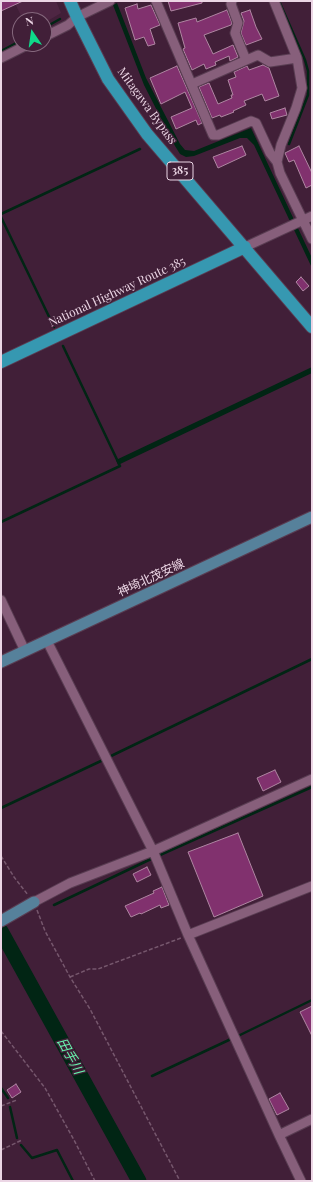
<!DOCTYPE html>
<html>
<head>
<meta charset="utf-8">
<style>
	body { margin:0 }
	#map { position:relative; width:313px; height:1182px; overflow:hidden; background:#411f38; font-family:"Playfair Display",serif }
	canvas { display:block }
	.frame { position:absolute; inset:0; border:2px solid #ecd6e5; pointer-events:none }
	.north { position:absolute; left:12px; top:12px; width:40px; height:40px; box-sizing:border-box; background:#411f38; border:1px solid #85687d; border-radius:50%; rotate:347deg; font-size:11px; font-weight:700; line-height:16px; text-align:center; color:#ecd6e5 }
	.north::after { content:''; display:block; margin:auto; width:14px; height:18px; background:#0fd98a; clip-path:polygon(50% 0,100% 100%,50% 72%,0 100%) }
</style>
</head>
<body>
<div id="map">
<canvas width="313" height="1182"></canvas>
<div class="frame"></div>
<div class="north">N</div>
</div>
<script>
const context = document.querySelector('canvas').getContext('2d');
context.lineJoin = 'round';
function fillPath(path, color) { context.fillStyle = color; context.fill(path, 'evenodd'); }
const toPath = rows => new Path2D(rows.map(r => 'M' + r).join(''));
function stroke(path, color, width, dash) { context.strokeStyle = color; context.lineWidth = width; context.lineCap = dash ? 'butt' : 'round'; context.setLineDash(dash || []); context.stroke(path); }
function drawText(font, color, halo, rows, align = 'center') {
  context.font = font + ' "Playfair Display","Noto Sans JP",serif'; context.lineWidth = 3; context.setLineDash([]); context.textBaseline = 'middle'; context.strokeStyle = halo; context.fillStyle = color; for (const [text, x, y, turn = 0] of rows) {
    context.save(); context.translate(x, y); context.rotate((+turn || 0) * Math.PI / 180); context.textAlign = isNaN(turn) ? turn : align; if (halo) context.strokeText(text, 0, 0); context.fillText(text, 0, 0); context.restore();
  }
}
fillPath(toPath([
	[14,1,56,1,61,13,44,23,44,20,23,20]
]), '#4e2643');
fillPath(toPath([
	[117,3,146,78,180,144,185,150,194,151,251,128,312,258,312,268,254,145,247,138,240,138,194,156,186,157,180,154,175,146,144,85,113,5],
	[312,367,312,373,118,465,116,460]
]), '#012514');
stroke(toPath([
	[279,1,305,60,308,71,308,95,289,144],
	[44,28,60,19],
	[1,51,20,41],
	[1,214,140,149],
	[1,217,54,327],
	[1,522,120,466,63,346],
	[111,756,312,659],
	[1,808,103,760],
	[160,855,312,787],
	[54,905,151,859],
	[238,1036,312,1000],
	[152,1076,231,1039],
	[1,1088,8,1098],
	[10,1107,17,1138],
	[21,1145,32,1158,57,1150,73,1181]
]), '#012514', 2.5);
stroke(toPath([
	[1,931,139,1181]
]), '#012514', 15);
const building = toPath([
	[1,1,23,1,1,11,1,1],
	[168,1,202,1,202,3,171,11,168,1],
	[137,4,138,9,151,5,160,25,150,29,155,44,148,46,144,37,135,40,125,8,137,4],
	[227,10,232,23,231,25,204,35,213,54,233,45,238,57,230,61,229,56,215,62,216,65,206,69,204,64,192,70,183,49,185,48,178,23,196,18,197,22,227,10],
	[250,10,256,27,262,39,246,45,241,33,244,21,241,13,250,10],
	[263,65,269,68,279,96,265,101,262,94,244,101,246,105,233,111,234,112,221,117,220,115,212,118,199,87,209,83,218,104,232,98,231,95,233,95,228,80,236,77,234,72,247,66,249,70,263,65],
	[177,66,202,123,198,125,196,120,176,129,171,117,192,108,185,92,161,104,150,78,177,66],
	[285,108,287,115,272,119,270,113,285,108],
	[242,146,246,155,218,168,213,157,242,146],
	[299,146,312,173,312,185,306,188,294,160,289,162,285,153,299,146],
	[301,277,309,286,303,291,296,282,301,277],
	[275,770,281,782,263,791,257,778,275,770],
	[238,833,263,896,214,917,188,852,238,833],
	[147,867,151,875,137,882,133,874,147,867],
	[162,887,169,905,161,908,160,905,141,914,140,913,131,917,125,906,154,893,153,891,162,887],
	[312,1006,312,1036,300,1012,312,1006],
	[16,1084,21,1092,12,1098,7,1090,16,1084],
	[280,1093,289,1109,277,1115,269,1099,280,1093]
]);
fillPath(building, '#81316e');
stroke(building, '#af86a2', 1);
const minor = toPath([
	[156,1,213,135,218,135,251,121,256,123,270,153,277,162,280,173,312,239],
	[232,1,231,4,238,23,235,33,246,60],
	[274,1,297,58,302,88,296,108,281,145,277,162],
	[44,37,68,25,77,17,110,1],
	[1,58,29,44],
	[192,84,258,55,270,62,297,58],
	[245,247,312,216],
	[1,600,25,651],
	[47,641,153,851,188,935,279,1135,301,1181],
	[34,902,70,883,153,851,312,779],
	[188,935,312,886],
	[279,1135,312,1119]
]);
const major = toPath([
	[1,662,312,517],
	[1,921,34,902]
]);
const highway = toPath([
	[70,1,77,17,108,79,147,134,312,327],
	[1,362,245,247]
]);
stroke(minor, '#593d52', 11);
stroke(major, '#593d52', 13);
stroke(highway, '#593d52', 14);
stroke(toPath([
	[1,856,14,877,28,895],
	[37,910,45,931,70,977,90,1009,180,1181],
	[70,977,89,969,98,969,181,938],
	[1,1031,45,1088,74,1140,95,1181],
	[1,1106,17,1100],
	[1,1150,22,1140]
]), '#76576d', 1.5, [4, 2]);
stroke(minor, '#875f7b', 9);
stroke(major, '#56819b', 11);
stroke(highway, '#3698b1', 12);
for (const [x, y, w] of [
	[180,171,26]
]) { const box = new Path2D(); box.roundRect(x - w / 2, y - 9, w, 18, 3); context.fillStyle = '#411f38'; context.fill(box); stroke(box, '#ecd6e5', 1); }
drawText('bold 11px', '#ecd6e5', null, [
	["385",180,171]
]);
drawText('12px', '#ecd6e5', '#411f38', [
	["Mitagawa Bypass",147,106,54],
	["National Highway Route 385",117,292,-25],
	["神埼北茂安線",151,578,-25]
]);
drawText('italic 13px', '#66f6ad', '#411f38', [
	["田手川",70,1056,61]
]);
</script>
</body>
</html>
